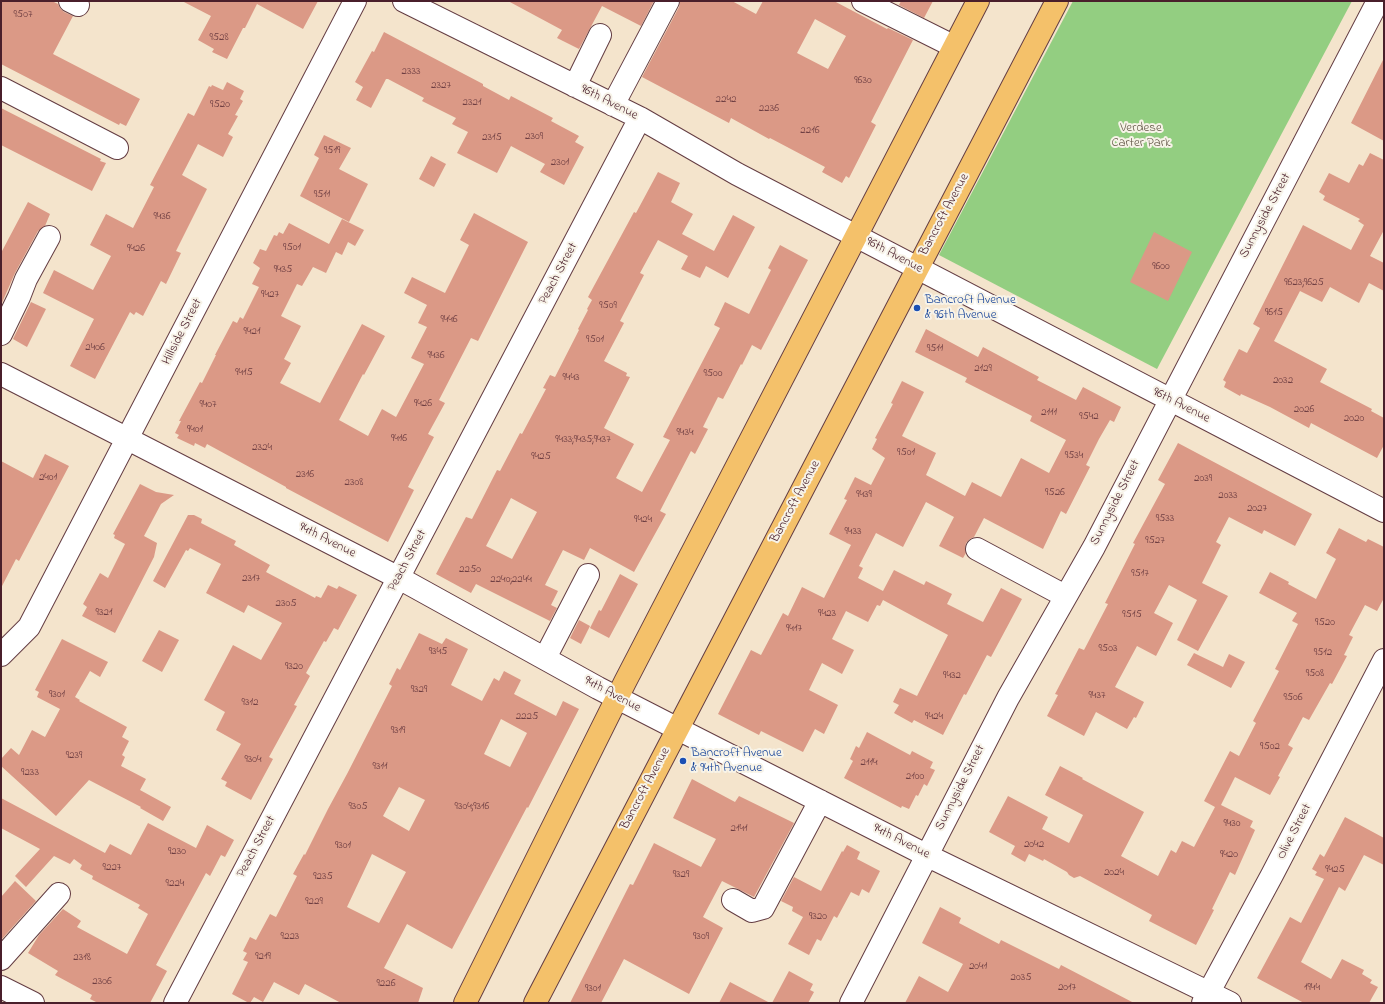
<!DOCTYPE html>
<html>
<head>
<meta charset="utf-8">
<style>
	body { margin:0 }
	#map { position:relative; width:1385px; height:1004px; overflow:hidden; background:#f4e4cc; font-family:"Indie Flower",sans-serif }
	canvas { display:block }
	.frame { position:absolute; inset:0; border:2px solid #4a1f2b; pointer-events:none }
</style>
</head>
<body>
<div id="map">
<canvas width="1385" height="1004"></canvas>
<div class="frame"></div>
</div>
<script>
const context = document.querySelector('canvas').getContext('2d');
context.lineJoin = 'round';
function fillPath(path, color) { context.fillStyle = color; context.fill(path, 'evenodd'); }
const toPath = rows => new Path2D(rows.map(r => 'M' + r).join(''));
function stroke(path, color, width, dash) { context.strokeStyle = color; context.lineWidth = width; context.lineCap = dash ? 'butt' : 'round'; context.setLineDash(dash || []); context.stroke(path); }
function drawText(font, color, halo, rows, align = 'center') {
  context.font = font + ' "Indie Flower",sans-serif'; context.lineWidth = 4; context.setLineDash([]); context.textBaseline = 'middle'; context.strokeStyle = halo; context.fillStyle = color; for (const [text, x, y, turn = 0] of rows) {
    context.save(); context.translate(x, y); context.rotate((+turn || 0) * Math.PI / 180); context.textAlign = isNaN(turn) ? turn : align; if (halo) context.strokeText(text, 0, 0); context.fillText(text, 0, 0); context.restore();
  }
}
fillPath(toPath([
	[1073,1,1352,1,1157,369,939,255]
]), '#93ce81');
fillPath(toPath([
	[1,1,52,1,58,4,60,8,64,12,73,16,53,54,140,99,126,126,120,123,119,125,1,64],
	[182,1,318,1,303,29,257,4,245,28,243,28,227,59,212,52,214,49,198,40,211,16],
	[508,1,654,1,641,26,602,6,579,49,557,38,562,30],
	[680,1,732,1,756,14,763,1,834,1,887,29,888,28,913,40,871,122,876,125,849,178,846,176,842,183,822,172,825,167,770,138,769,139,731,118,729,123,642,77,679,7],
	[815,19,846,36,828,69,797,53],
	[901,1,933,1,924,18,899,5],
	[384,32,483,84,483,86,509,100,511,96,553,118,551,121,579,136,575,142,584,147,564,185,540,172,545,164,511,146,497,173,457,153,468,132,452,124,456,118,422,101,424,98,388,79,386,79,371,108,356,100,363,87,355,82,372,51,374,52],
	[1384,58,1384,141,1351,123],
	[227,82,244,91,240,99,243,101,235,115,238,116,228,134,233,137,223,157,198,144,182,175,207,189,176,251,181,253,166,284,161,281,143,316,136,312,134,315,130,312,95,379,70,366,94,319,43,293,54,270,93,290,111,256,90,245,106,214,133,228,154,187,150,185,188,113,194,116,209,86,211,87,212,85,223,90],
	[1,108,101,159,100,161,106,163,92,191,1,145],
	[324,135,351,148,339,169,368,184,349,222,300,196,319,158,314,155],
	[1370,153,1384,160,1384,230,1370,256,1384,263,1384,291,1369,283,1359,303,1330,287,1322,302,1300,291,1274,341,1327,369,1320,382,1372,409,1371,411,1384,418,1384,445,1377,458,1311,423,1309,428,1270,407,1241,394,1240,396,1224,387,1226,382,1223,380,1239,349,1247,353,1260,328,1253,324,1303,225,1351,250,1364,225,1358,221,1360,219,1323,200,1325,196,1319,192,1329,173,1349,183,1359,164,1363,166],
	[431,156,446,164,434,187,419,179],
	[658,172,680,183,671,202,693,214,682,234,714,251,733,215,755,227,728,278,706,266,700,278,681,269,688,256,658,240,640,273,644,275,620,321,624,323,604,361,627,373,626,376,630,377,604,428,634,444,616,478,642,492,670,440,663,437,720,328,714,325,725,302,749,314,771,270,768,268,780,245,808,260,761,350,752,345,742,365,741,364,723,399,718,397,703,427,708,429,695,454,691,451,660,511,666,514,634,572,590,548,584,560,563,550,545,585,558,591,551,605,557,608,550,621,476,584,471,593,436,574,466,517,472,519,497,470,500,471,520,433,522,434,546,389,543,388,550,375,555,377,579,330,578,329,588,310,587,309,592,300,588,297,634,212,636,213],
	[511,498,537,512,512,559,486,546],
	[28,202,50,214,45,226,38,231,15,273,1,305,1,253],
	[474,213,528,242,478,341,471,338,439,400,445,403,428,434,434,437,408,487,414,490,388,542,286,488,286,487,207,444,205,448,195,443,194,446,177,438,179,435,175,433,181,421,179,421,200,382,202,383,216,355,215,355,233,321,237,323,240,317,243,319,259,287,252,284,260,268,253,263,260,249,266,251,274,235,277,236,279,232,283,234,289,223,329,244,342,219,364,230,355,246,348,242,342,255,336,252,326,273,313,267,302,286,297,284,281,316,301,326,284,359,291,363,280,383,320,403,362,324,385,336,364,375,363,374,339,420,368,436,382,409,396,417,424,364,411,358,427,327,418,323,427,305,404,293,412,277,445,293,469,245,460,240],
	[1154,232,1192,252,1168,301,1130,282],
	[31,302,46,309,27,347,13,339],
	[926,329,978,357,983,347,1039,377,1037,380,1076,400,1083,387,1121,407,1114,422,1110,420,1099,439,1086,465,1090,467,1066,514,1061,511,1043,549,984,518,974,537,970,539,966,543,965,549,966,553,963,558,939,546,954,517,926,502,903,547,876,533,859,566,863,568,858,578,883,591,894,570,924,585,926,581,952,594,947,604,983,622,1001,588,1022,599,991,657,987,655,966,695,964,694,943,735,914,720,912,723,894,713,899,705,893,702,900,688,917,696,948,635,883,600,880,606,877,605,868,622,846,611,832,639,854,650,842,674,822,663,809,690,838,705,824,734,815,729,803,752,761,731,759,735,718,714,751,650,761,655,783,613,788,616,802,587,824,598,851,545,829,534,847,500,844,499,855,477,871,485,885,458,872,449,877,439,875,438,893,404,891,403,902,381,924,392,902,436,936,453,926,475,965,496,972,482,1001,497,1021,458,1049,473,1066,440,1030,421,1032,416,965,382,967,378,915,352],
	[1178,443,1312,514,1295,546,1264,530,1262,534,1229,517,1216,542,1221,545,1202,583,1228,596,1198,651,1177,640,1197,600,1169,585,1154,613,1173,623,1156,656,1137,646,1115,687,1144,702,1136,718,1134,717,1127,729,1096,712,1084,736,1047,716,1058,695,1055,694,1079,648,1084,650,1108,604,1105,603,1135,544,1133,543,1165,484,1158,480],
	[45,454,69,466,19,561,16,559,1,588,1,461,33,478],
	[140,484,156,492,174,495,161,504,144,536,157,543,154,557,115,633,82,616,87,607,83,604,100,573,108,578,125,544,114,538,115,535,113,534],
	[188,515,194,515,202,519,201,523,236,541,234,545,270,565,266,572,315,598,316,596,321,598,328,585,337,589,339,586,357,595,338,630,334,628,326,642,324,641,306,673,310,676,294,705,297,706,269,757,273,759,251,800,225,786,227,782,221,779,241,744,216,730,225,712,204,700,233,645,261,660,282,623,248,605,244,613,206,593,221,564,190,548,188,551,186,550,165,588,153,581],
	[1339,528,1366,542,1368,539,1384,547,1384,598,1377,611,1365,605,1349,635,1353,637,1344,655,1347,656,1332,684,1330,683,1309,720,1303,717,1288,745,1293,748,1278,776,1280,777,1270,795,1235,777,1221,805,1253,821,1250,827,1255,830,1235,875,1230,872,1212,909,1214,910,1196,945,1149,921,1152,915,1080,876,1074,878,1069,875,1067,872,1044,859,1043,861,1029,854,1025,862,1011,854,1015,846,989,832,1008,796,1048,817,1042,829,1069,843,1083,815,1045,795,1060,766,1083,778,1082,779,1144,812,1121,856,1158,876,1171,850,1176,853,1182,841,1194,847,1215,807,1204,801,1230,751,1239,756,1256,723,1253,721,1279,671,1275,669,1298,624,1292,621,1297,613,1259,593,1270,572,1289,582,1288,584,1316,599,1336,559,1326,553],
	[620,574,638,584,609,638,590,628,599,610,601,611],
	[579,620,590,626,581,644,570,638],
	[159,630,179,640,162,672,142,661],
	[419,633,442,644,446,638,468,649,451,685,482,701,494,678,499,681,504,671,521,680,514,694,556,716,563,701,579,709,528,808,527,807,452,949,407,924,384,968,423,988,418,1003,341,1003,305,984,299,995,274,982,263,1002,254,997,250,1003,249,1003,232,994,248,962,243,960,247,953,243,951,250,937,256,940,270,914,276,917,297,876,293,874,304,854,305,855,328,809,347,774,392,686,389,684,397,668,400,670],
	[501,719,527,733,510,767,484,754],
	[399,787,425,800,409,831,383,816],
	[372,854,406,872,379,923,347,907],
	[62,639,108,662,100,677,90,671,75,697,80,700,79,701,127,727,122,737,129,741,122,755,125,757,121,766,146,779,140,790,171,807,163,821,140,808,141,807,89,780,56,816,1,766,1,759,11,748,19,755,32,730,45,737,60,709,37,697,39,692,35,690],
	[1194,653,1223,667,1229,654,1245,662,1231,688,1187,665],
	[867,732,910,755,912,751,933,762,930,768,935,770,927,786,924,784,918,796,916,795,909,809,902,806,901,808,844,778,853,761,850,759,856,746,859,748],
	[692,779,735,802,739,796,794,823,754,897,722,881,703,917,723,928,689,994,624,959,601,1003,570,1003,630,884,633,885,654,843,701,867,716,839,673,818],
	[1,798,105,853,110,844,131,855,148,823,196,848,207,825,234,840,225,857,221,855,210,876,206,873,156,965,167,971,150,1003,98,1003,90,999,92,995,55,975,58,971,28,953,39,935,63,909,81,921,77,927,127,954,148,914,138,908,140,905,92,879,93,876,80,869,82,865,74,859,70,864,54,856,26,887,15,876,40,849,1,828],
	[1345,817,1384,838,1384,865,1364,855,1345,891,1339,887,1301,962,1331,979,1342,959,1364,970,1362,974,1372,980,1370,983,1378,987,1369,1003,1304,1003,1257,978,1290,917,1301,923,1324,879,1315,875,1317,872,1312,869,1320,854,1324,857],
	[847,845,860,852,857,859,880,871,869,893,862,889,859,896,851,892,837,918,834,916,821,941,817,939,809,955,788,944,803,917,792,911,793,907,781,901,794,877,821,891,842,851,843,852],
	[15,881,36,901,1,940,1,897],
	[940,907,961,918,959,923,999,944,1001,940,1059,969,1061,965,1134,1003,905,1003,919,976,948,992,963,964,922,943],
	[789,971,813,984,810,990,814,992,808,1003,772,1003],
	[730,982,770,1003,719,1003]
]), '#db9986');
const minor = toPath([
	[70,1,78,5],
	[404,1,640,118,737,174,1384,511],
	[863,1,953,46],
	[575,86,600,35],
	[1,88,117,148],
	[613,105,668,1],
	[1,334,19,297,26,279,49,237],
	[1,374,399,578,598,688,678,729,926,855,1230,1003],
	[977,549,1065,596],
	[1,655,29,627,355,1],
	[545,658,588,575],
	[733,900,752,911,763,908,820,801],
	[1,959,59,894],
	[1,987,33,1003],
	[175,1003,640,118],
	[851,1003,1008,698,1094,547,1378,1],
	[1203,1003,1272,875,1384,660]
]);
const major = toPath([
	[465,1003,625,682,978,1],
	[535,1003,1057,1]
]);
stroke(minor, '#643d43', 24);
stroke(major, '#643d43', 24);
stroke(minor, '#fff', 22);
stroke(major, '#f4c16a', 22);
for (const [x, y, r, color] of [
	[917,308,4,"#1a4fb4"],
	[683,761,4,"#1a4fb4"]
]) { const dot = new Path2D(); dot.arc(x, y, r, 0, 2 * Math.PI); context.fillStyle = color; context.fill(dot); stroke(dot, '#f7f3e8', 1.5); }
drawText('11px', '#6e3e42', null, [
	["9507",23,15],
	["9528",219,38],
	["2333",411,72],
	["9630",863,81],
	["2327",441,86],
	["2242",726,100],
	["2321",472,103],
	["9520",220,105],
	["2236",769,109],
	["2216",810,131],
	["2309",534,137],
	["2315",492,138],
	["9519",332,151],
	["2301",560,163],
	["9511",322,195],
	["9436",162,217],
	["9501",292,248],
	["9426",136,249],
	["9600",1161,267],
	["9435",283,270],
	["9623;9625",1304,283],
	["9427",270,295],
	["9509",608,306],
	["9615",1274,313],
	["9446",449,320],
	["9421",252,332],
	["9501",595,340],
	["2406",95,348],
	["9511",935,349],
	["9436",436,356],
	["2129",983,369],
	["9415",244,373],
	["9500",713,374],
	["9443",571,378],
	["2032",1283,381],
	["9426",423,404],
	["9407",208,405],
	["2026",1304,410],
	["2111",1049,413],
	["9542",1089,417],
	["2020",1354,419],
	["9401",195,430],
	["9434",685,433],
	["9416",399,439],
	["9433;9435;9437",583,440],
	["2324",262,448],
	["9501",906,453],
	["9534",1074,456],
	["9425",541,457],
	["2316",305,475],
	["2401",48,478],
	["2039",1203,479],
	["2308",354,483],
	["9526",1055,493],
	["9439",864,495],
	["2033",1228,496],
	["2027",1257,509],
	["9533",1165,519],
	["9424",643,520],
	["9433",853,532],
	["9527",1155,541],
	["2250",470,570],
	["9517",1140,574],
	["2317",251,579],
	["2240;2244",511,580],
	["2305",286,604],
	["9321",104,613],
	["9423",827,614],
	["9515",1132,615],
	["9520",1325,623],
	["9417",794,629],
	["9503",1108,649],
	["9345",438,652],
	["9512",1323,653],
	["9320",294,667],
	["9508",1315,674],
	["9432",952,676],
	["9329",419,690],
	["9301",57,695],
	["9437",1097,696],
	["9506",1293,698],
	["9312",250,703],
	["2225",527,717],
	["9424",934,717],
	["9319",398,731],
	["9502",1270,747],
	["9239",74,756],
	["9304",253,760],
	["2114",869,763],
	["9311",380,767],
	["9233",30,773],
	["2100",915,777],
	["9305",358,807],
	["9304;9316",472,807],
	["9430",1232,824],
	["2141",739,829],
	["2042",1034,845],
	["9301",343,846],
	["9230",177,852],
	["9420",1229,855],
	["9227",112,868],
	["9425",1335,870],
	["2024",1114,873],
	["9329",681,875],
	["9235",323,877],
	["9224",175,884],
	["9229",314,902],
	["9320",818,917],
	["9223",290,937],
	["9309",701,937],
	["9219",263,957],
	["2318",82,958],
	["2041",978,967],
	["2035",1021,978],
	["2306",102,982],
	["9226",386,984],
	["2017",1067,988],
	["1944",1312,988],
	["9301",593,989]
]);
drawText('13px', '#4a1f2b', '#f7f3e8', [
	["96th Avenue",609,103,27],
	["Bancroft Avenue",945,215,-62],
	["Sunnyside Street",1266,216,-62],
	["96th Avenue",894,256,28],
	["Peach Street",559,274,-62],
	["Hillside Street",183,332,-63],
	["96th Avenue",1181,406,27],
	["Bancroft Avenue",796,502,-62],
	["Sunnyside Street",1116,503,-63],
	["94th Avenue",327,541,27],
	["Peach Street",408,561,-62],
	["94th Avenue",612,695,28],
	["Sunnyside Street",961,788,-63],
	["Bancroft Avenue",646,789,-62],
	["Olive Street",1295,832,-63],
	["94th Avenue",901,842,27],
	["Peach Street",257,847,-62]
]);
drawText('13px', '#605445', '#f7f3e8', [
	["Verdese",1141,129],
	["Carter Park",1141,144]
]);
drawText('13px', '#164399', '#f7f3e8', [
	["Bancroft Avenue",925,301],
	["& 96th Avenue",925,316],
	["Bancroft Avenue",691,754],
	["& 94th Avenue",691,769]
], 'left');
</script>
</body>
</html>
